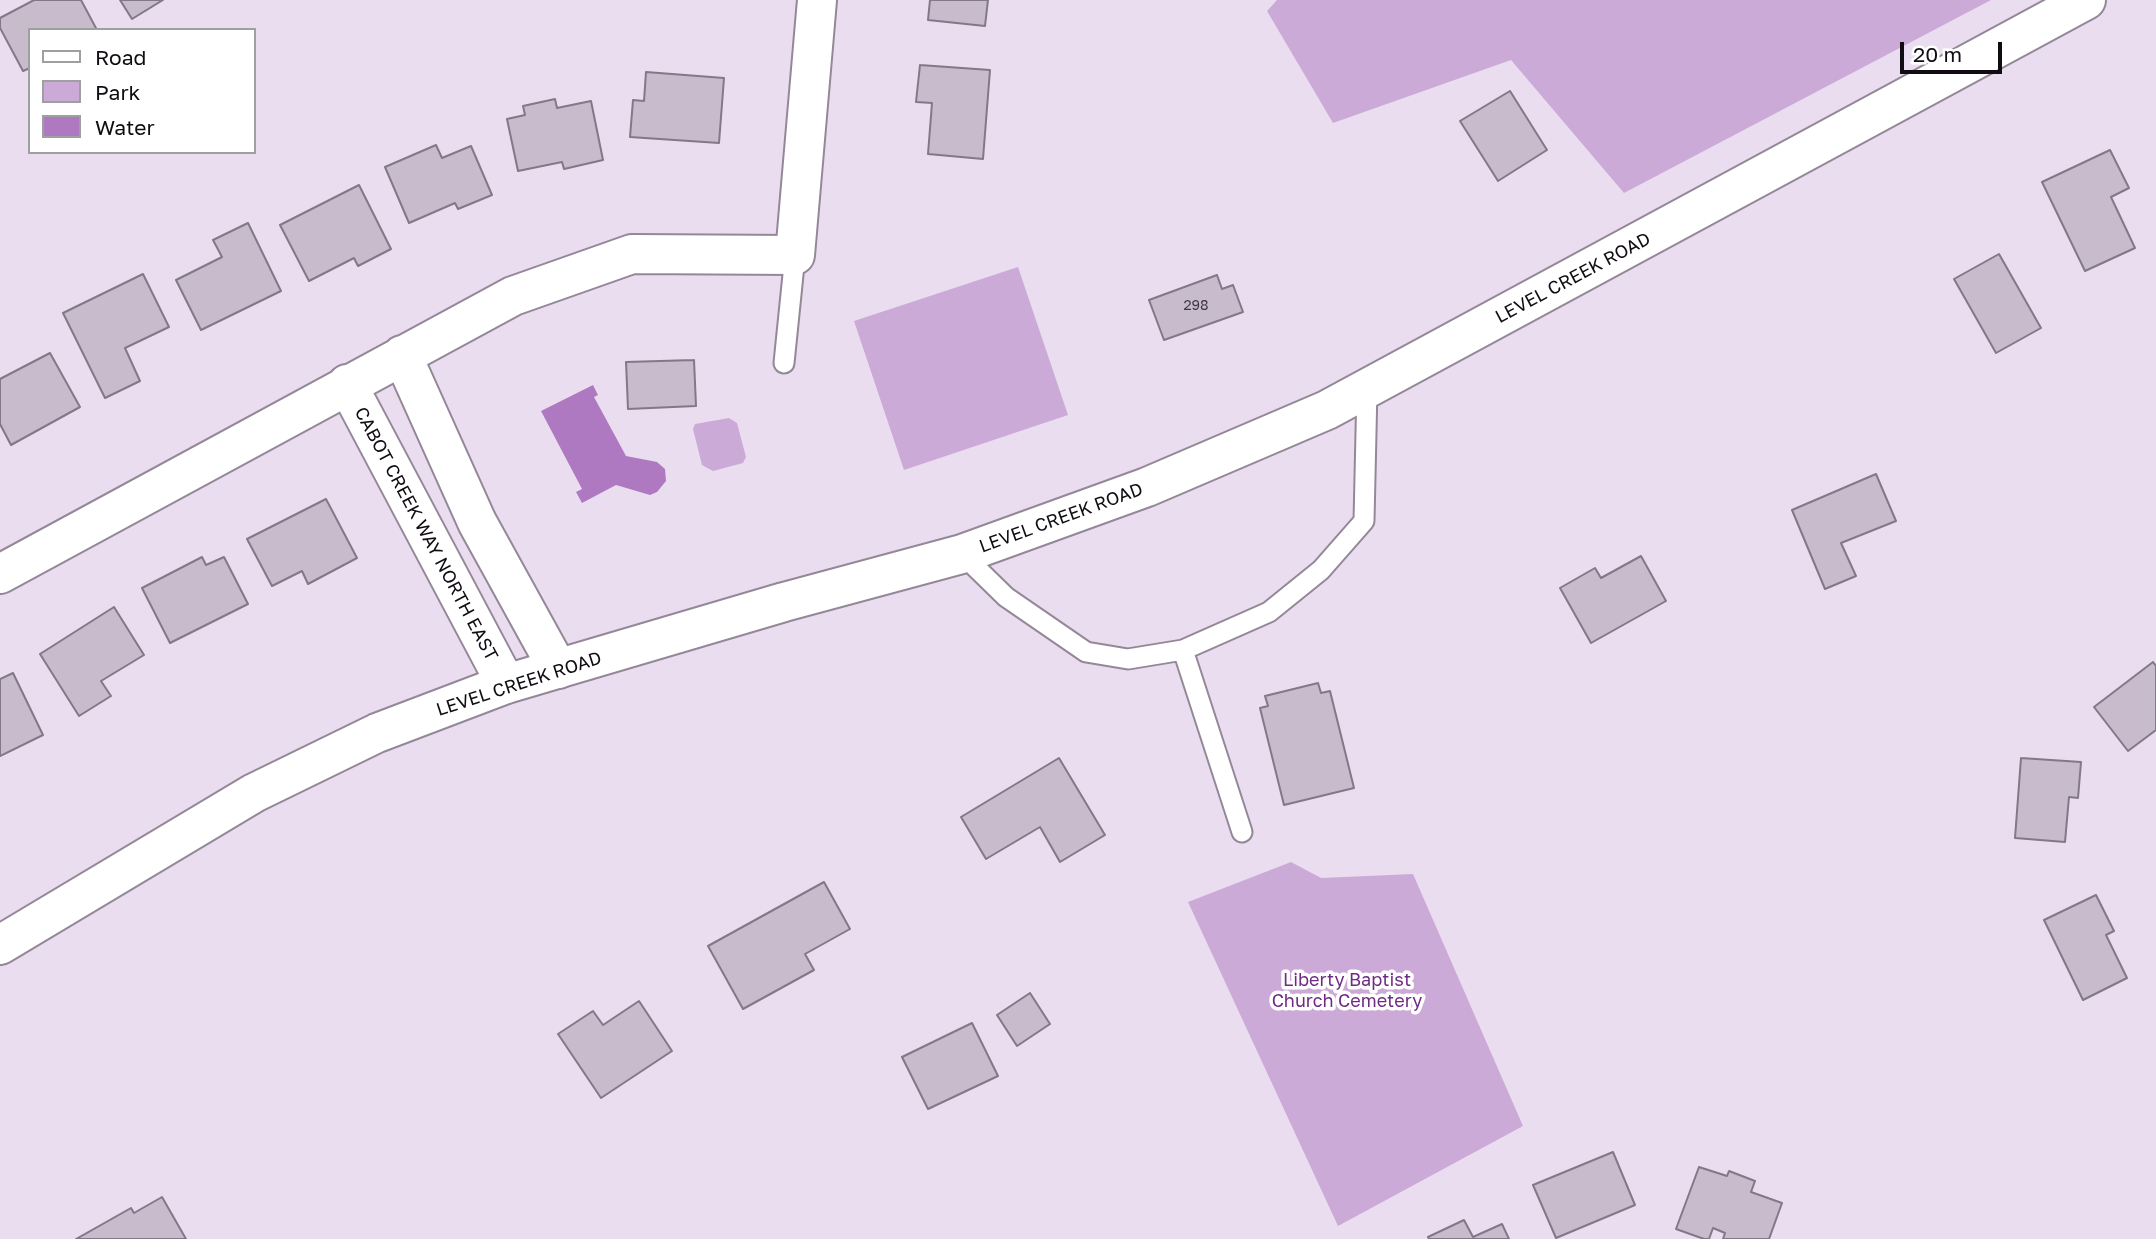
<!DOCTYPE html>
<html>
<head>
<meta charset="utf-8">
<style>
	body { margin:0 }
	#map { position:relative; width:2156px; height:1239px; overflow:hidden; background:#eaddef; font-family:"Golos Text",sans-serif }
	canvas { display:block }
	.legend { position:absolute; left:28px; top:28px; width:228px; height:126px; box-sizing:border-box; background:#fff; border:2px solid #9f9ea0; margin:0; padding:9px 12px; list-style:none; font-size:21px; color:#100c12 }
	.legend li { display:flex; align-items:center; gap:14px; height:35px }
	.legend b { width:35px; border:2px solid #9f9ea0 }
	.scale { position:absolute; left:1900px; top:42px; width:102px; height:32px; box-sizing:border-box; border:4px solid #100c12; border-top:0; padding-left:9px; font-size:21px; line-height:24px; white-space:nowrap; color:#100c12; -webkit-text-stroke:5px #fff; paint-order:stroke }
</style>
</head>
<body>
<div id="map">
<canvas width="2156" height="1239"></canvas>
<ul class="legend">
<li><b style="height:9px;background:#fff"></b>Road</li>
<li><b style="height:19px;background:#ccaad8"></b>Park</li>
<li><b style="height:19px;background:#af79c2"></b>Water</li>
</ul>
<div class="scale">20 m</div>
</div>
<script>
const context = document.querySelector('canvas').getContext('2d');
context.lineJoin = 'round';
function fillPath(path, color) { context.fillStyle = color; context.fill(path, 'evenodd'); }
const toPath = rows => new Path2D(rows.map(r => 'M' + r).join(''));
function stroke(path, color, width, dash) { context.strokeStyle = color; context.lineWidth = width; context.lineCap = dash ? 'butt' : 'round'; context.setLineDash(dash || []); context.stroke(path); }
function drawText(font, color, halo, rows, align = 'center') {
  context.font = font + ' "Golos Text",sans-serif'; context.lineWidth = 7; context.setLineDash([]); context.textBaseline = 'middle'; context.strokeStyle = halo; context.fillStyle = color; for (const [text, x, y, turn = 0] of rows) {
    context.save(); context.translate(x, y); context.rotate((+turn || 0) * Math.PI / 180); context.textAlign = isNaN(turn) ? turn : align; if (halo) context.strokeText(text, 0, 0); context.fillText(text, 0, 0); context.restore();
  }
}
fillPath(toPath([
	[1277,0,1991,0,1624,193,1511,60,1333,123,1267,11],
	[1018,267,1068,415,904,470,854,321],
	[729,418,737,423,746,457,743,463,713,471,702,465,693,429,695,424],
	[1291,862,1321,878,1413,874,1523,1126,1338,1226,1188,902]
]), '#ccaad8');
fillPath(toPath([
	[593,385,598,395,594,397,626,456,657,462,665,469,666,481,657,492,650,495,616,485,582,503,576,492,582,489,541,411]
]), '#af79c2');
const building = toPath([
	[34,0,81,0,97,30,30,30,30,68,23,71,0,28,0,18,34,0],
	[120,0,163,0,132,19,120,0],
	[930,0,988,0,985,26,928,20,930,0],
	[920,65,990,70,983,159,928,154,932,103,916,102,920,65],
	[646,72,724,78,719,143,630,137,633,100,644,101,646,72],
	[1510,91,1547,150,1498,181,1460,121,1510,91],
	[555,99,557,108,591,101,603,160,564,169,562,162,518,171,507,119,525,115,523,106,555,99],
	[436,145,442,158,471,146,492,195,458,209,455,203,409,223,385,167,436,145],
	[2110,150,2129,188,2111,197,2135,248,2085,271,2042,182,2110,150],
	[359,185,391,249,358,266,354,258,309,281,280,225,359,185],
	[248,223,281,291,201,330,176,280,222,257,213,240,248,223],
	[1999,254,2041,328,1996,353,1954,279,1999,254],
	[143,274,169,327,125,348,140,381,105,398,63,313,143,274],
	[1217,275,1222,289,1233,285,1243,312,1164,340,1149,300,1217,275],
	[50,353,80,407,11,445,0,424,0,379,50,353],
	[694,360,696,406,628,409,626,362,694,360],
	[1876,474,1896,521,1841,543,1856,576,1825,589,1792,510,1876,474],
	[326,499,357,558,308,584,302,571,272,586,247,539,326,499],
	[1641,556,1666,601,1591,643,1560,588,1595,568,1601,578,1641,556],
	[202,557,206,565,224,557,248,604,170,643,142,588,202,557],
	[114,607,144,655,101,681,111,696,79,716,40,654,114,607],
	[2153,662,2156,666,2156,730,2128,751,2094,707,2153,662],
	[13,673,43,735,0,756,0,679,13,673],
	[1318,683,1321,693,1330,691,1354,788,1284,805,1260,708,1268,706,1265,696,1318,683],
	[1059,758,1105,835,1060,862,1040,827,986,859,961,817,1059,758],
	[2021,758,2081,762,2078,798,2069,797,2065,842,2015,838,2021,758],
	[824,882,850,929,805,954,814,970,743,1009,708,946,824,882],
	[2096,895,2114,931,2106,935,2127,978,2083,1000,2044,920,2096,895],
	[1030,993,1050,1024,1017,1046,997,1015,1030,993],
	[639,1001,672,1051,601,1098,558,1034,593,1011,603,1025,639,1001],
	[972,1023,998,1076,928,1109,902,1057,972,1023],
	[1613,1152,1635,1205,1556,1238,1533,1185,1613,1152],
	[1699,1167,1727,1176,1729,1171,1755,1181,1751,1192,1782,1203,1769,1239,1723,1239,1725,1233,1713,1228,1709,1239,1704,1239,1676,1229,1699,1167],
	[162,1197,186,1239,76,1239,131,1208,134,1213,162,1197],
	[1464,1220,1473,1237,1502,1224,1509,1239,1429,1239,1428,1237,1464,1220]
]);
fillPath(building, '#c7bbcc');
stroke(building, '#837887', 2);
const lane = toPath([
	[784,363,795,255],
	[962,554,1006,597,1086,652,1128,659,1183,650,1269,612,1321,570,1364,521,1367,388],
	[1183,650,1242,832]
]);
const street = toPath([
	[402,355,477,522,558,669],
	[347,384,506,684],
	[0,574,513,296,632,254,795,255,817,0]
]);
const secondary = toPath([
	[0,945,254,793,377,733,506,684,784,602,962,554,1147,487,1327,410,2086,0]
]);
stroke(lane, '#948898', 23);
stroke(street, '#948898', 42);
stroke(secondary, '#948898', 42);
stroke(lane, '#fff', 19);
stroke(street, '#fff', 38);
stroke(secondary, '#fff', 38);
drawText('14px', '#3e3840', null, [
	["298",1196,306]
]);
drawText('18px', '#100c12', '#fff', [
	["LEVEL CREEK ROAD",1573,278,-28],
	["LEVEL CREEK ROAD",1061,518,-20],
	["CABOT CREEK WAY NORTH EAST",426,534,62],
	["LEVEL CREEK ROAD",519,684,-18]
]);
drawText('18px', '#6f2b84', '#fff', [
	["Liberty Baptist",1347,980],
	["Church Cemetery",1347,1001]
]);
</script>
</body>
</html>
